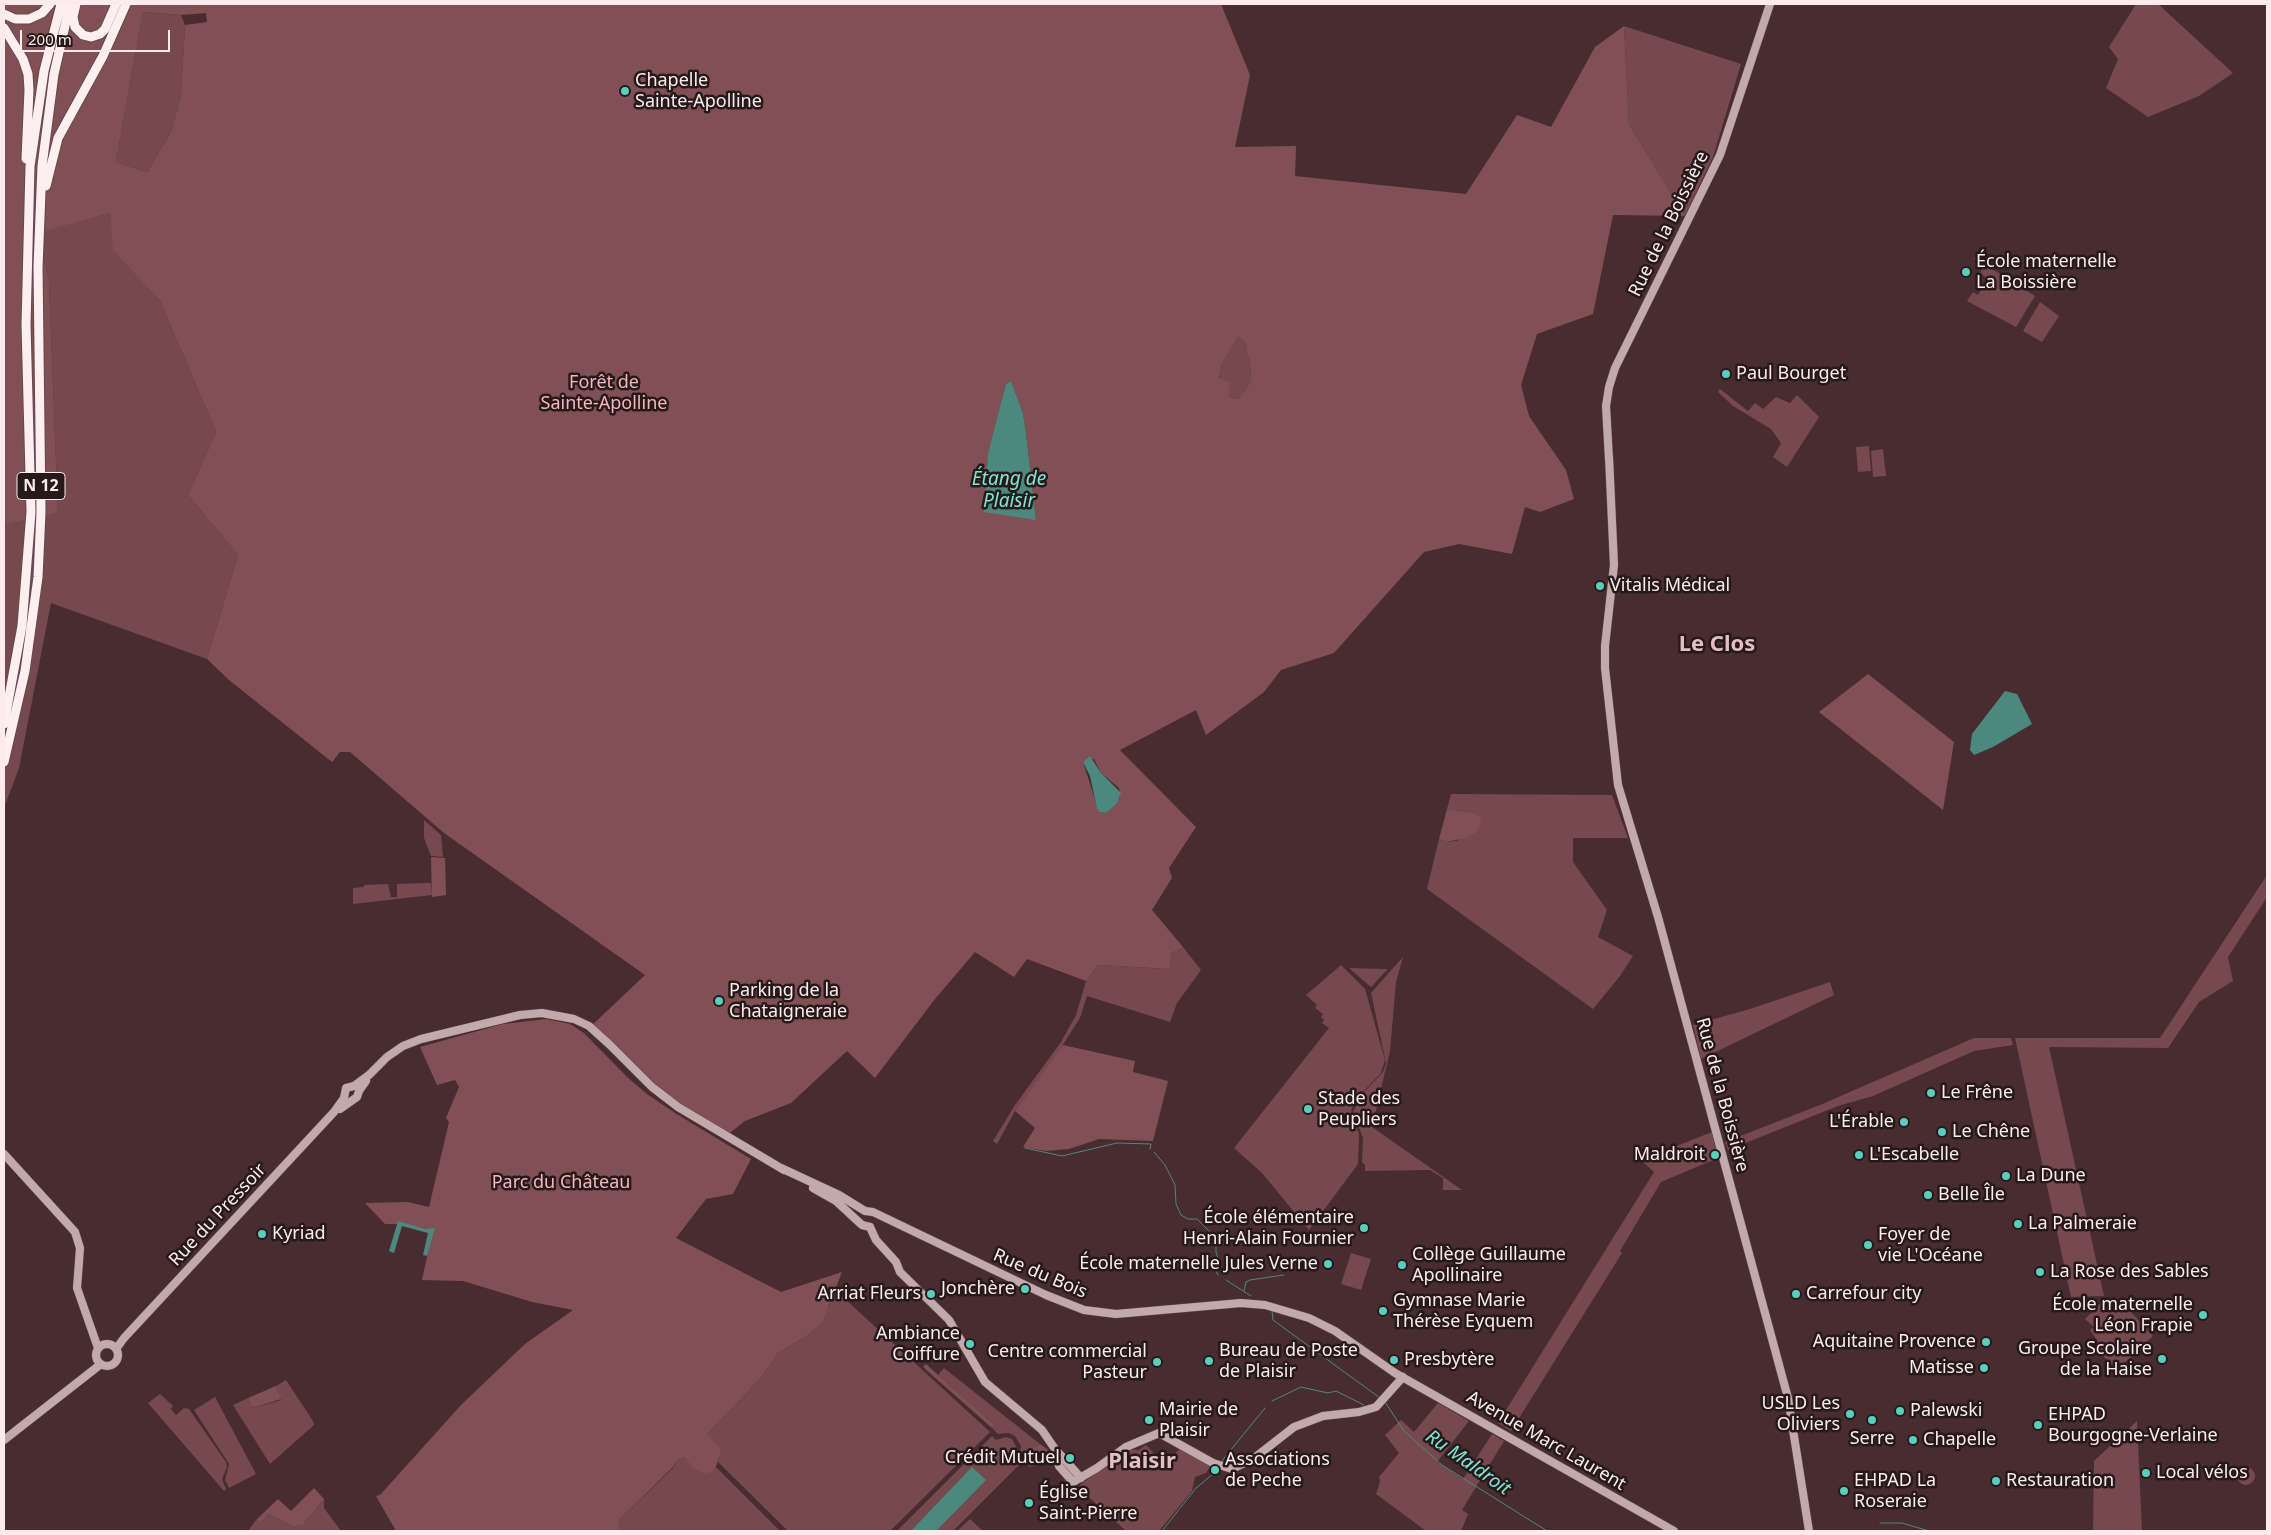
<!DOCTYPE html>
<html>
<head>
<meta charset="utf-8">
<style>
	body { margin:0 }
	#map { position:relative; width:2271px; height:1535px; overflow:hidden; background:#492c2f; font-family:"Noto Sans",sans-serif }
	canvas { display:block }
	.frame { position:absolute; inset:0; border:5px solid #fdeaeb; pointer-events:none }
	.scale { position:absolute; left:20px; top:30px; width:150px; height:22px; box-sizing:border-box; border:2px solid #fdeaeb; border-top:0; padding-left:6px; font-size:15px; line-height:18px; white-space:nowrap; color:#fdeaeb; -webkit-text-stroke:4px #26191a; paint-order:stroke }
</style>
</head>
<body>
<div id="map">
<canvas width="2271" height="1535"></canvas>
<div class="frame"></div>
<div class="scale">200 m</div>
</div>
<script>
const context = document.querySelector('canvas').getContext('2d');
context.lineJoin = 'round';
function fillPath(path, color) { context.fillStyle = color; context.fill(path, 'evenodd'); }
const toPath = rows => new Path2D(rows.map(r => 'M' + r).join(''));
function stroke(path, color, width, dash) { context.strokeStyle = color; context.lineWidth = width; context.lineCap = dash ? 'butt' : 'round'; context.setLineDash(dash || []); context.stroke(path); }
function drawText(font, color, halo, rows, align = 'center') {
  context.font = font + ' "Noto Sans",sans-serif'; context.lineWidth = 5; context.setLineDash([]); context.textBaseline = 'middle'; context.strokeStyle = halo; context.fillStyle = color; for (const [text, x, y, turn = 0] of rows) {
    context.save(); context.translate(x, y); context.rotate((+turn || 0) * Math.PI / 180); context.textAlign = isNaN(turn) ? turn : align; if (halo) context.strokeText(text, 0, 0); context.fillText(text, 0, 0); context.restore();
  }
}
fillPath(toPath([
	[2136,4,2158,4,2233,73,2199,96,2148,117,2106,88,2118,59,2109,47],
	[143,12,181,15,185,25,181,95,171,132,147,172,116,162],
	[1624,26,1741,64,1713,157,1685,216,1629,124],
	[110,213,114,250,160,301,216,432,188,495,238,555,207,659,51,603,19,768,4,808,4,525,58,513,49,282,38,232],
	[1973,257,2035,296,2016,327,1967,301,1973,292,1978,295,1988,279,1980,273,1982,268],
	[2040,302,2059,316,2042,342,2023,331],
	[1238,337,1245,342,1251,371,1250,383,1238,399,1229,397,1219,379,1222,364],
	[1720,389,1748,411,1755,403,1763,409,1776,397,1790,403,1797,395,1819,417,1787,467,1773,457,1781,443,1771,429,1733,406,1718,392],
	[1869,446,1871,471,1858,472,1856,447],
	[1883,449,1886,476,1873,477,1871,451],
	[1451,794,1612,795,1628,838,1573,838,1573,862,1607,910,1598,937,1633,956,1620,976,1593,1009,1427,889,1439,839,1446,842,1456,841,1475,833,1475,813,1447,809],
	[424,820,441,835,443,857,431,856,424,838],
	[2267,875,2267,897,2228,957,2233,981,2199,1002,2168,1048,2049,1047,2104,1296,2071,1297,2015,1038,2160,1038],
	[425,883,431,883,432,895,353,904,353,888,364,887,364,885,388,884,391,897,397,897,397,884],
	[1183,947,1201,970,1177,1003,1170,1022,1087,996,1080,1018,1055,1057,1015,1111,997,1144,993,1141,1015,1105,1061,1042,1076,1015,1086,981,1098,965,1170,969,1172,953],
	[1403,957,1396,982,1390,1051,1372,1127,1462,1190,1443,1190,1443,1178,1430,1170,1365,1171,1365,1165,1362,1162,1363,1138,1353,1112,1364,1092,1383,1072,1386,1063,1371,993],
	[1341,965,1365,989,1385,1060,1381,1073,1361,1094,1351,1110,1359,1135,1358,1164,1309,1230,1262,1173,1234,1148,1329,1028,1322,1023,1324,1020,1321,1017,1323,1014,1315,1008,1317,1005,1306,995],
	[1349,968,1387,969,1387,970,1371,987],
	[1830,982,1834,995,1701,1059,1693,1025,1750,1009],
	[1974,1038,2011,1038,2013,1045,1974,1051,1873,1096,1838,1106,1728,1150,1725,1142,1820,1105],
	[1712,1132,1718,1158,1661,1182,1620,1251,1622,1253,1511,1431,1498,1423,1654,1172,1641,1160],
	[1351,1253,1371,1259,1361,1290,1341,1284],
	[834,1289,990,1432,890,1531,788,1531,718,1462,720,1455,707,1434,761,1378,778,1353,806,1336,829,1307],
	[2119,1299,2153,1336,2117,1370,2095,1348,2097,1340,2090,1330,2094,1327,2085,1319,2100,1304],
	[944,1368,1040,1444,1031,1449,1024,1457,1031,1468,1019,1457,1021,1446,1015,1436,1009,1433,998,1434,992,1428,995,1425,938,1375],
	[286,1380,313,1421,314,1425,270,1464,233,1405,248,1398,253,1408,281,1400,276,1386],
	[160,1394,173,1406,171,1409,176,1415,184,1408,189,1409,226,1462,227,1467,222,1479,226,1489,224,1491,148,1403],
	[215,1397,256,1474,229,1488,225,1480,229,1464,194,1410],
	[1438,1403,1469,1421,1437,1462,1463,1479,1492,1434,1504,1441,1462,1510,1468,1514,1461,1531,1426,1531,1376,1494,1380,1482,1379,1477,1399,1453,1385,1435,1401,1420,1414,1432],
	[2137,1421,2142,1531,2093,1531,2094,1461],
	[992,1436,996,1440,1006,1437,1012,1439,1017,1449,1014,1457,1021,1463,953,1531,897,1531],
	[1146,1445,1162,1462,1168,1462,1181,1447,1212,1464,1206,1473,1195,1477,1192,1491,1159,1531,1126,1531,1081,1490,1080,1485,1127,1449,1139,1450],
	[685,1457,715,1469,716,1467,780,1531,618,1531,618,1521,672,1469,678,1460],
	'2237 1476a9 9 0 1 1 18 0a9 9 0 1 1-18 0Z',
	[324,1499,324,1508,341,1531,248,1531,256,1520,260,1523,269,1514,294,1527,297,1525,303,1525],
	[970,1519,983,1531,957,1531]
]), '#76494e');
fillPath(toPath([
	[4,4,1221,4,1250,75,1235,147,1296,146,1295,176,1466,194,1517,115,1551,127,1595,47,1624,26,1629,124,1685,216,1613,215,1593,314,1537,334,1521,385,1529,416,1566,470,1574,499,1540,512,1525,507,1512,554,1459,544,1424,552,1334,653,1281,670,1264,692,1206,735,1196,710,1120,750,1196,827,1169,868,1172,878,1152,910,1183,947,1172,953,1170,969,1098,965,1086,981,1027,959,1014,977,975,952,935,999,875,1078,847,1051,791,1103,745,1121,730,1133,671,1100,588,1029,645,975,444,833,350,752,340,752,332,762,229,680,207,659,238,555,188,495,216,432,160,301,113,250,110,213,38,233,49,282,58,513,4,525],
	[143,12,181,15,206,13,207,22,185,25,181,95,171,132,147,172,116,162],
	[1238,337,1245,342,1251,371,1250,383,1238,399,1229,397,1229,382,1219,378,1222,364],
	[1011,381,1023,413,1026,433,1036,520,996,429,1006,384],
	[1094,759,1101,773,1119,788,1120,797,1106,813,1099,812,1083,762],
	[1868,674,1954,742,1943,810,1819,712],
	[1447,809,1475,813,1481,819,1480,826,1475,833,1466,838,1446,842,1439,839],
	[431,857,445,858,446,895,432,897],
	[546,1019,570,1024,584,1033,627,1077,647,1094,675,1113,751,1159,733,1194,706,1199,676,1238,781,1292,842,1272,823,1321,806,1336,778,1353,761,1378,707,1434,720,1449,720,1455,715,1469,707,1474,693,1468,685,1457,678,1460,672,1468,619,1520,618,1531,396,1531,376,1496,380,1495,461,1405,525,1344,573,1310,532,1302,463,1281,422,1280,432,1233,401,1224,385,1224,365,1203,408,1202,429,1207,449,1122,446,1118,459,1087,455,1080,437,1085,420,1047,503,1024],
	[1063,1045,1135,1061,1133,1072,1168,1081,1153,1141,1099,1139,1069,1149,1046,1151,1023,1147,1035,1128,1015,1111],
	[926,1364,938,1375,995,1425,992,1428,923,1367],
	[276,1386,281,1399,253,1408,248,1398],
	[1040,1444,1048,1450,1032,1467,1024,1457,1031,1449],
	[314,1488,324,1499,303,1525,297,1525,294,1527,269,1514,260,1523,256,1520,278,1499,291,1511]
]), '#815055');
fillPath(toPath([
	[1011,381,1023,413,1026,433,1036,520,984,512,988,454,1006,384],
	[2005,691,2017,694,2032,724,1993,747,1974,755,1970,750,1972,734],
	[1090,756,1101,773,1121,793,1117,803,1106,813,1099,812,1097,808,1090,776,1083,762],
	[398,1221,425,1229,435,1228,427,1256,423,1255,428,1233,402,1226,394,1253,389,1251],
	[972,1467,986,1480,936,1531,911,1531]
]), '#4b897f');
stroke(toPath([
	[1025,1148,1062,1156,1117,1143,1151,1144,1150,1149],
	[1154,1152,1165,1165,1175,1185,1176,1204,1181,1215,1188,1219,1197,1219,1211,1233,1216,1243,1216,1252,1219,1261,1216,1271,1218,1275],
	[1226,1280,1251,1296],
	[1244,1291,1246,1282,1250,1280,1284,1275],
	[1272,1311,1273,1320,1380,1398],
	[1272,1401,1301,1387,1328,1393,1336,1391,1364,1405],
	[1385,1402,1404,1431,1442,1465,1547,1531],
	[1221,1462,1265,1408],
	[1880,1523,1902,1523,1929,1531],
	[1162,1531,1196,1488,1213,1474]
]), '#4b897f', 1);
const secondary = toPath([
	[1609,457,1614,565,1605,646,1605,668,1618,785,1658,917,1788,1398,1809,1531],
	[1609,460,1606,406,1609,387,1615,368,1720,155,1770,4],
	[340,1109,357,1097,359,1091,366,1081],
	[4,1154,75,1232,80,1248,77,1288,98,1348],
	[781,1168,839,1195,865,1211,873,1212,1046,1295,1084,1310,1116,1314,1241,1303,1265,1305,1309,1318,1335,1331,1395,1373,1674,1531],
	[813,1188,836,1201,862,1225,870,1227],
	[870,1227,876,1240,896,1262,900,1272,949,1320,985,1382,1042,1430,1055,1449,1059,1466,1073,1482,1097,1468,1126,1447,1159,1433,1213,1463,1232,1469,1253,1459,1294,1427,1323,1416,1359,1412,1376,1407,1403,1377],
	'96 1355a11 11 0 1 1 22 0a11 11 0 1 1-22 0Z',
	[116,1349,124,1338,334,1112,344,1098,346,1088,354,1086,369,1075,387,1057,403,1046,421,1039,520,1015,542,1013,574,1019,589,1026,610,1045,652,1087,678,1107,784,1170],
	[4,1440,101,1364],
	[1056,1450,1081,1478]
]);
const highway = toPath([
	[76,4,73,17,75,27,83,35,91,37,100,34,105,29,116,4],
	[4,14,15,19,29,19,42,13,50,4],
	[4,28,23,59,28,74,29,90,26,159],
	[46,186,58,138,103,56,126,4],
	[4,724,22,626,31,512,26,325,30,166,44,71,61,4],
	[4,762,25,671,38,577,41,512,38,267,42,166,54,74,70,4]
]);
stroke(secondary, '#664a4d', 9);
stroke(highway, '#664a4d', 11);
stroke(secondary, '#c2aaab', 8);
stroke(highway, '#fdeeef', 9);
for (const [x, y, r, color] of [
	[625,91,5,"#5acebd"],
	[1966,272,5,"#5acebd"],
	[1726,374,5,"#5acebd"],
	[1600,586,5,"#5acebd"],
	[719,1001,5,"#5acebd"],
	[1931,1093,5,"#5acebd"],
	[1308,1109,5,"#5acebd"],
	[1904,1122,5,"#5acebd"],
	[1942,1132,5,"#5acebd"],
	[1715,1155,5,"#5acebd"],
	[1859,1155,5,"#5acebd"],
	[2006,1176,5,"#5acebd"],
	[1928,1195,5,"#5acebd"],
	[2018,1224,5,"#5acebd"],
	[1364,1228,5,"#5acebd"],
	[262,1234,5,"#5acebd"],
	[1868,1245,5,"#5acebd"],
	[1328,1264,5,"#5acebd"],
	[1402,1265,5,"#5acebd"],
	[2040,1272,5,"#5acebd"],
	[1025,1289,5,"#5acebd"],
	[931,1294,5,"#5acebd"],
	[1796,1294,5,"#5acebd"],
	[1383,1311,5,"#5acebd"],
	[2203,1315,5,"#5acebd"],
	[1986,1342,5,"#5acebd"],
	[970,1344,5,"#5acebd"],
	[2162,1359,5,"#5acebd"],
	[1394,1360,5,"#5acebd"],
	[1209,1361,5,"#5acebd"],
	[1157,1362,5,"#5acebd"],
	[1984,1368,5,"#5acebd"],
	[1900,1411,5,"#5acebd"],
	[1850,1414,5,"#5acebd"],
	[1149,1420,5,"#5acebd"],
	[1872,1420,5,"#5acebd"],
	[2038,1425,5,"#5acebd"],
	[1913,1440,5,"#5acebd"],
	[1070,1458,5,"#5acebd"],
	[1215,1470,5,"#5acebd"],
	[2146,1473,5,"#5acebd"],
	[1996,1481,5,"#5acebd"],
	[1844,1491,5,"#5acebd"],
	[1029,1503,5,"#5acebd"]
]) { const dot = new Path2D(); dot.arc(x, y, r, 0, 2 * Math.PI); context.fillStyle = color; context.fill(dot); stroke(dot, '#26191a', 2); }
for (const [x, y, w] of [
	[41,486,48]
]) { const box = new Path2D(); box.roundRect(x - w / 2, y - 13.5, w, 27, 4); context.fillStyle = '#26191a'; context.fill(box); stroke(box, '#fdeaeb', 1); }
drawText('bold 16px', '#fdeaeb', null, [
	["N 12",41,486]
]);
drawText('18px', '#fdeaeb', '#26191a', [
	["Chapelle",635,81],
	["Sainte-Apolline",635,102],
	["École maternelle",1976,262],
	["La Boissière",1976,283],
	["Paul Bourget",1736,374],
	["Vitalis Médical",1610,586],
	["Parking de la",729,991],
	["Chataigneraie",729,1012],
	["Le Frêne",1941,1093],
	["Stade des",1318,1099],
	["Peupliers",1318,1120],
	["L'Érable",1894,1122,"right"],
	["Le Chêne",1952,1132],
	["Maldroit",1705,1155,"right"],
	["L'Escabelle",1869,1155],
	["La Dune",2016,1176],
	["Belle Île",1938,1195],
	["École élémentaire",1354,1218,"right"],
	["Henri-Alain Fournier",1354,1239,"right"],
	["La Palmeraie",2028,1224],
	["Kyriad",272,1234],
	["Foyer de",1878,1235],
	["vie L'Océane",1878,1256],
	["Collège Guillaume",1412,1255],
	["Apollinaire",1412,1276],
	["École maternelle Jules Verne",1318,1264,"right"],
	["La Rose des Sables",2050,1272],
	["Jonchère",1015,1289,"right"],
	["Arriat Fleurs",921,1294,"right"],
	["Carrefour city",1806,1294],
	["Gymnase Marie",1393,1301],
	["Thérèse Eyquem",1393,1322],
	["École maternelle",2193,1305,"right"],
	["Léon Frapie",2193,1326,"right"],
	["Ambiance",960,1334,"right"],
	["Coiffure",960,1355,"right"],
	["Aquitaine Provence",1976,1342,"right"],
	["Groupe Scolaire",2152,1349,"right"],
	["de la Haise",2152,1370,"right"],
	["Bureau de Poste",1219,1351],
	["de Plaisir",1219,1372],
	["Centre commercial",1147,1352,"right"],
	["Pasteur",1147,1373,"right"],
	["Presbytère",1404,1360],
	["Matisse",1974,1368,"right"],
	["USLD Les",1840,1404,"right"],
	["Oliviers",1840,1425,"right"],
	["Mairie de",1159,1410],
	["Plaisir",1159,1431],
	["Palewski",1910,1411],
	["EHPAD",2048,1415],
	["Bourgogne-Verlaine",2048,1436],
	["Serre",1872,1439,"center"],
	["Chapelle",1923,1440],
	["Crédit Mutuel",1060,1458,"right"],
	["Associations",1225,1460],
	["de Peche",1225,1481],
	["Local vélos",2156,1473],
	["EHPAD La",1854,1481],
	["Roseraie",1854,1502],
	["Restauration",2006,1481],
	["Église",1039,1493],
	["Saint-Pierre",1039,1514]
], 'left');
drawText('18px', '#fdeaeb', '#26191a', [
	["Rue de la Boissière",1669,224,-64],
	["Rue de la Boissière",1722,1095,75],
	["Rue du Pressoir",218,1215,-47],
	["Rue du Bois",1040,1274,23],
	["Avenue Marc Laurent",1546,1441,30]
]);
drawText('18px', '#f8b5bb', '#26191a', [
	["Forêt de",604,383],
	["Sainte-Apolline",604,404],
	["Parc du Château",561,1183]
]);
drawText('italic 19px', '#80e3d3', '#26191a', [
	["Étang de",1009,480],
	["Plaisir",1009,502],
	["Ru Maldroit",1468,1463,35]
]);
drawText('bold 22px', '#e3bfc1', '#26191a', [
	["Le Clos",1717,645],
	["Plaisir",1142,1462]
]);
</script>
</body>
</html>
